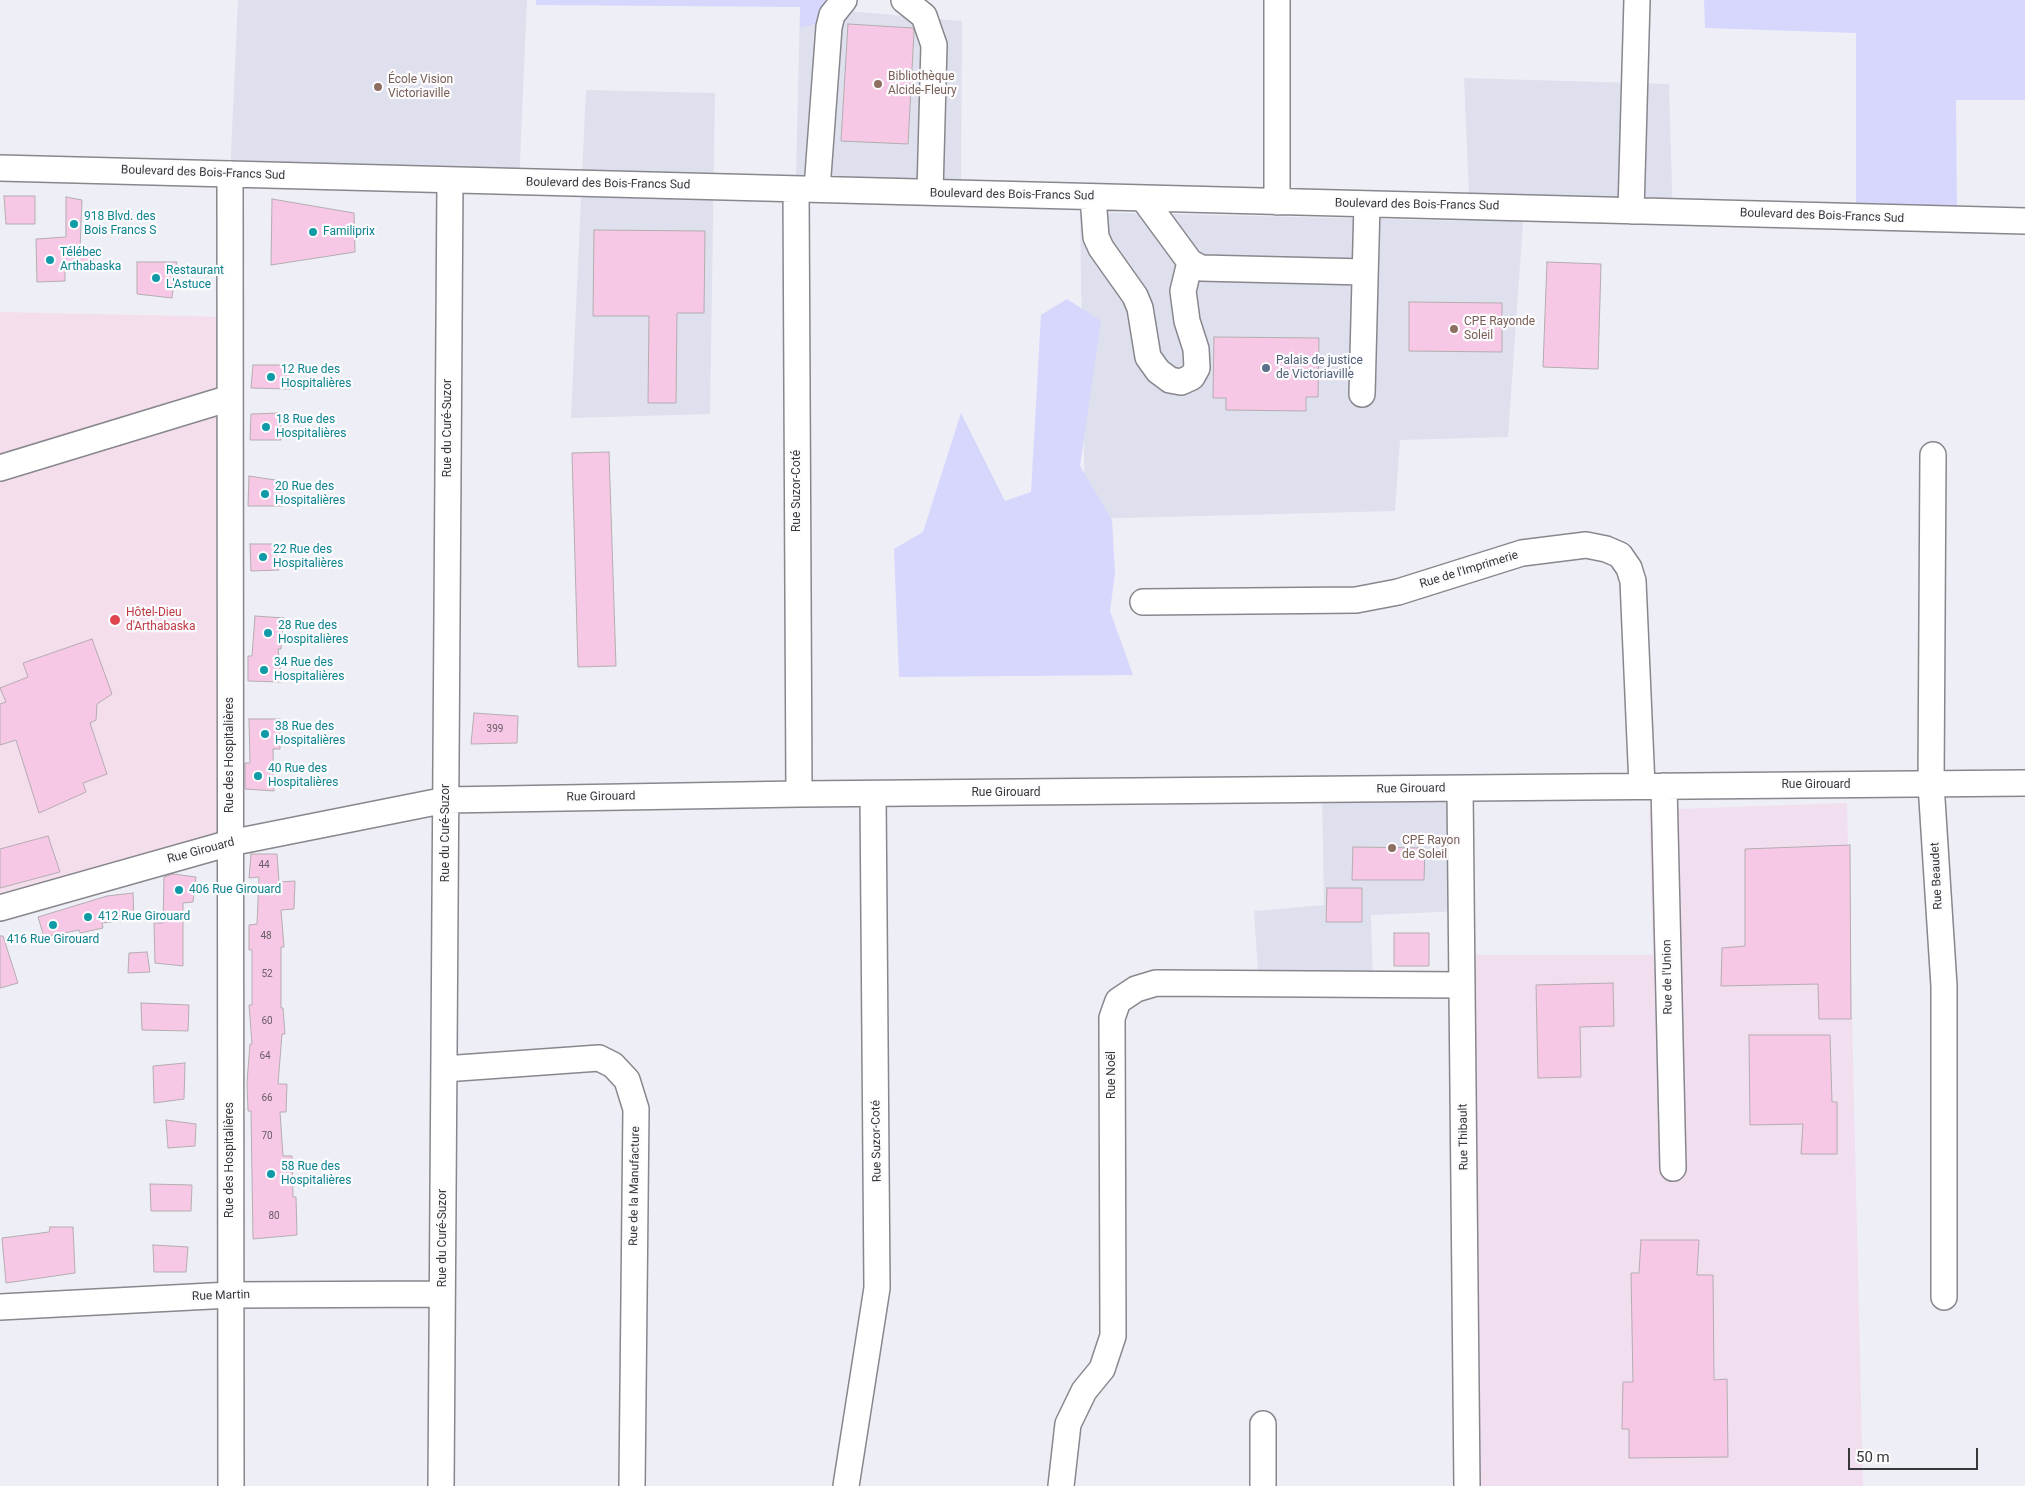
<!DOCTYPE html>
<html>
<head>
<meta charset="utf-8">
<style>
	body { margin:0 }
	#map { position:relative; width:2025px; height:1486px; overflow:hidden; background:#eeeef6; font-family:Roboto,sans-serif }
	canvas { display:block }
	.scale { position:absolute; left:1848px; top:1448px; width:130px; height:22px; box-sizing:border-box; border:2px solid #38383b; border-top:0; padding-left:6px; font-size:15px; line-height:18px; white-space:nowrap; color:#38383b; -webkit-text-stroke:4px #fcfcff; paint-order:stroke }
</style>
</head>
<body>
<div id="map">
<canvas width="2025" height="1486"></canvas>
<div class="scale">50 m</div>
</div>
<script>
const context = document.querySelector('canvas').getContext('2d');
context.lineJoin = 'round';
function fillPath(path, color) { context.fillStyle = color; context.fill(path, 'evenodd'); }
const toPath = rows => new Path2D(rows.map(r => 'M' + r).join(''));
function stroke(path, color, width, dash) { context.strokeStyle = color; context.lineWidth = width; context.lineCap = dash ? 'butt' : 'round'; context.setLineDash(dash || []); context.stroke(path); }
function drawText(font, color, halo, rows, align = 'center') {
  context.font = font + ' Roboto,sans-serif'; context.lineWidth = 4.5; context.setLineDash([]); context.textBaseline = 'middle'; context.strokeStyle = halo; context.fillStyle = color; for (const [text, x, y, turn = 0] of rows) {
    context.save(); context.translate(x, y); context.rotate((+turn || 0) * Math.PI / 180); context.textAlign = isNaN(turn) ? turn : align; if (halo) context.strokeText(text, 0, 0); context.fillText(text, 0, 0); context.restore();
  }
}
fillPath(toPath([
	[238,0,527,0,519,183,230,174],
	[800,7,962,21,961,183,796,175],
	[1464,78,1669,84,1673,223,1523,222,1508,437,1400,440,1395,511,1085,519,1080,212,1470,221],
	[586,90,715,93,710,414,571,418],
	[1460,789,1462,911,1371,915,1373,985,1259,988,1254,911,1324,905,1322,790]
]), '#dfe0ed');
fillPath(toPath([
	[1847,803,1863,1486,1467,1486,1462,955,1653,955,1649,810]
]), '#f1dff0');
fillPath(toPath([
	[0,312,230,317,230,843,0,908]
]), '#f4deeb');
fillPath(toPath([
	[536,0,833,0,815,24,800,28,800,7,536,5],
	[1704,0,2025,0,2025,100,1956,100,1957,216,1856,212,1856,33,1705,28],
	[1067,299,1101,321,1080,466,1112,520,1115,573,1110,611,1133,675,899,677,894,549,923,532,961,413,1005,501,1031,492,1041,315]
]), '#d7d6fd');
const building = toPath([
	[848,24,913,28,914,32,908,144,841,141,848,24],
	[4,196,35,196,35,224,6,224,4,196],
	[66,197,82,200,80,248,94,250,92,269,65,266,65,281,37,282,36,239,66,237,66,197],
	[272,199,354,213,355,252,271,265,272,199],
	[594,230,705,231,704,313,677,313,676,403,648,403,649,316,593,316,594,230],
	[137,262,177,262,172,298,137,294,137,262],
	[1547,262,1601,264,1598,369,1543,367,1547,262],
	[1409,302,1502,303,1502,352,1409,351,1409,302],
	[1214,337,1319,338,1318,397,1306,397,1306,411,1226,410,1226,398,1213,398,1214,337],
	[253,365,288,365,290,389,251,388,253,365],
	[281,413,281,440,250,440,251,414,281,413],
	[609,452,616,666,578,667,572,453,609,452],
	[249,476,282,481,283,506,248,506,249,476],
	[250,544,274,544,279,570,251,571,250,544],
	[255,616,284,618,281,649,278,649,282,682,248,681,248,656,252,656,255,616],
	[92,639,112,694,97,704,96,720,90,723,107,774,83,783,86,792,39,813,16,740,0,745,0,704,6,702,0,688,28,677,23,663,92,639],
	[474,713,518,716,517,743,471,744,474,713],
	[249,719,280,719,280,749,273,749,274,791,245,789,245,763,250,763,249,719],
	[48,836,60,872,0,888,0,849,48,836],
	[1850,845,1851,1019,1819,1019,1818,984,1721,986,1722,948,1745,946,1745,849,1850,845],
	[1353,847,1425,848,1424,880,1352,880,1353,847],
	[251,854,277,854,279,882,295,881,294,909,281,910,284,947,281,947,281,1008,283,1008,285,1034,282,1034,278,1084,287,1084,286,1112,280,1112,283,1156,292,1156,293,1197,296,1197,297,1235,253,1239,251,1111,248,1111,247,1082,250,1044,252,1044,249,1005,252,1005,252,950,249,950,249,925,257,924,259,877,249,878,251,854],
	[173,874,196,877,193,902,183,903,183,966,155,963,154,923,163,923,164,877,173,874],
	[1327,888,1362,888,1362,922,1326,922,1327,888],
	[133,893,134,919,102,923,103,928,80,933,79,930,44,937,38,917,107,896,133,893],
	[1394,933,1429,933,1429,966,1394,966,1394,933],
	[0,936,3,936,18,983,0,988,0,936],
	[147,952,150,972,128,973,129,953,147,952],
	[1613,983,1614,1026,1580,1027,1581,1077,1538,1078,1536,985,1613,983],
	[141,1003,189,1005,188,1031,142,1030,141,1003],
	[1749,1035,1830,1035,1832,1102,1837,1102,1837,1154,1801,1154,1803,1124,1750,1125,1749,1035],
	[185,1063,184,1099,154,1103,153,1066,185,1063],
	[166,1120,196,1124,195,1146,168,1148,166,1120],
	[150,1184,192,1185,191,1211,151,1211,150,1184],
	[50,1227,73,1227,75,1273,6,1283,2,1238,49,1232,50,1227],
	[1641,1240,1699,1240,1697,1275,1713,1275,1714,1380,1727,1379,1728,1457,1629,1458,1629,1429,1622,1429,1623,1382,1633,1382,1631,1273,1639,1273,1641,1240],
	[153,1245,188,1247,186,1272,154,1272,153,1245]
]);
fillPath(building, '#f7c8e5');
stroke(building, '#b4adb1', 1);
const minor = toPath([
	[904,0,924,16,934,45,930,192],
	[0,168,2025,221],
	[230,174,231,1486],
	[796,189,799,794],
	[817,189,829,27,832,15,844,0],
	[1093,197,1096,237,1101,248,1135,296,1140,308,1148,357,1158,371,1170,380,1181,382,1192,377,1197,368,1196,349,1187,321,1183,291,1190,262],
	[1143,198,1190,262,1201,268,1365,272],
	[1277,202,1277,0],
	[1631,211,1637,0],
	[1362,394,1367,204],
	[1933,455,1931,784,1944,986,1944,1297],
	[0,468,230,398],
	[1143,602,1356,600,1398,592,1522,553,1586,545,1606,549,1620,555,1629,568,1633,581,1642,786],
	[1664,786,1673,1168],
	[1460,789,1467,1486],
	[0,908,230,843,446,800,799,794,2025,783],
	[444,1069,599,1058,613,1065,627,1080,636,1109,632,1486],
	[0,1307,230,1295,442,1294],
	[441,1486,450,180],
	[846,1486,877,1288,873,794],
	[1061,1486,1068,1424,1084,1391,1102,1369,1113,1336,1112,1018,1118,1001,1136,989,1156,983,1462,985],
	[1263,1486,1263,1424]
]);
stroke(minor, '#87878d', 28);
stroke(minor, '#fff', 25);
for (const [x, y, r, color] of [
	[878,84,5,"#8d6e63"],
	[378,87,5,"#8d6e63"],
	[74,224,5,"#0f9aa8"],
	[313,232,5,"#0f9aa8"],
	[50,260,5,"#0f9aa8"],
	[156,278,5,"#0f9aa8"],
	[1454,329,5,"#8d6e63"],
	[1266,368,5,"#5c6f8a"],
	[271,377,5,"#0f9aa8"],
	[266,427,5,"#0f9aa8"],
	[265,494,5,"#0f9aa8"],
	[263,557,5,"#0f9aa8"],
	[115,620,6,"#e0444e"],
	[268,633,5,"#0f9aa8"],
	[264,670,5,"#0f9aa8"],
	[265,734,5,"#0f9aa8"],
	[258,776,5,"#0f9aa8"],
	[1392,848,5,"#8d6e63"],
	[179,890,5,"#0f9aa8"],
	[88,917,5,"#0f9aa8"],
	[53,925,5,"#0f9aa8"],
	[271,1174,5,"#0f9aa8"]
]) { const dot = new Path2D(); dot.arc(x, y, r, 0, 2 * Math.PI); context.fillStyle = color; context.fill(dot); stroke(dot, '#fcfcff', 2); }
drawText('10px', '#685c66', null, [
	["399",495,729],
	["44",264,865],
	["48",266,936],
	["52",267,974],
	["60",267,1021],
	["64",265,1056],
	["66",267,1098],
	["70",267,1136],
	["80",274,1216]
]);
drawText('12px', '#785e54', '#fcfcff', [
	["Bibliothèque",888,77],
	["Alcide-Fleury",888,91],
	["École Vision",388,80],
	["Victoriaville",388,94],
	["CPE Rayonde",1464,322],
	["Soleil",1464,336],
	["CPE Rayon",1402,841],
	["de Soleil",1402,855]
], 'left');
drawText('12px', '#38383b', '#fcfcff', [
	["Boulevard des Bois-Francs Sud",203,173,2],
	["Boulevard des Bois-Francs Sud",608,184,1],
	["Boulevard des Bois-Francs Sud",1012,195,1],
	["Boulevard des Bois-Francs Sud",1417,205,1],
	["Boulevard des Bois-Francs Sud",1822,216,2],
	["Rue du Curé-Suzor",448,428,-90],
	["Rue Suzor-Coté",797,491,-90],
	["Rue de l'Imprimerie",1469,570,-17],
	["Rue des Hospitalières",230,755,-90],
	["Rue Girouard",1816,785],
	["Rue Girouard",1411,789,-1],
	["Rue Girouard",1006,793],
	["Rue Girouard",601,797,-1],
	["Rue du Curé-Suzor",446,833,-90],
	["Rue Girouard",201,851,-15],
	["Rue Beaudet",1937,876,-93],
	["Rue de l'Union",1668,977,-91],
	["Rue Noël",1112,1075,-90],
	["Rue Thibault",1464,1137,-91],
	["Rue Suzor-Coté",877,1141,-91],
	["Rue des Hospitalières",230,1160,-90],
	["Rue de la Manufacture",635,1186,-89],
	["Rue du Curé-Suzor",443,1238,-90],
	["Rue Martin",221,1296,-2]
]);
drawText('12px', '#0d838f', '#fcfcff', [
	["918 Blvd. des",84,217],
	["Bois Francs S",84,231],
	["Familiprix",323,232],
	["Télébec",60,253],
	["Arthabaska",60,267],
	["Restaurant",166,271],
	["L'Astuce",166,285],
	["12 Rue des",281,370],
	["Hospitalières",281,384],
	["18 Rue des",276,420],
	["Hospitalières",276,434],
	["20 Rue des",275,487],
	["Hospitalières",275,501],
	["22 Rue des",273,550],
	["Hospitalières",273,564],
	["28 Rue des",278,626],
	["Hospitalières",278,640],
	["34 Rue des",274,663],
	["Hospitalières",274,677],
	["38 Rue des",275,727],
	["Hospitalières",275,741],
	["40 Rue des",268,769],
	["Hospitalières",268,783],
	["406 Rue Girouard",189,890],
	["412 Rue Girouard",98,917],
	["416 Rue Girouard",53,940,"center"],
	["58 Rue des",281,1167],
	["Hospitalières",281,1181]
], 'left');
drawText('12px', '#4e5e75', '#fcfcff', [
	["Palais de justice",1276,361],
	["de Victoriaville",1276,375]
], 'left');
drawText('12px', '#be3a42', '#fcfcff', [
	["Hôtel-Dieu",126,613],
	["d'Arthabaska",126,627]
], 'left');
</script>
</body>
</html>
